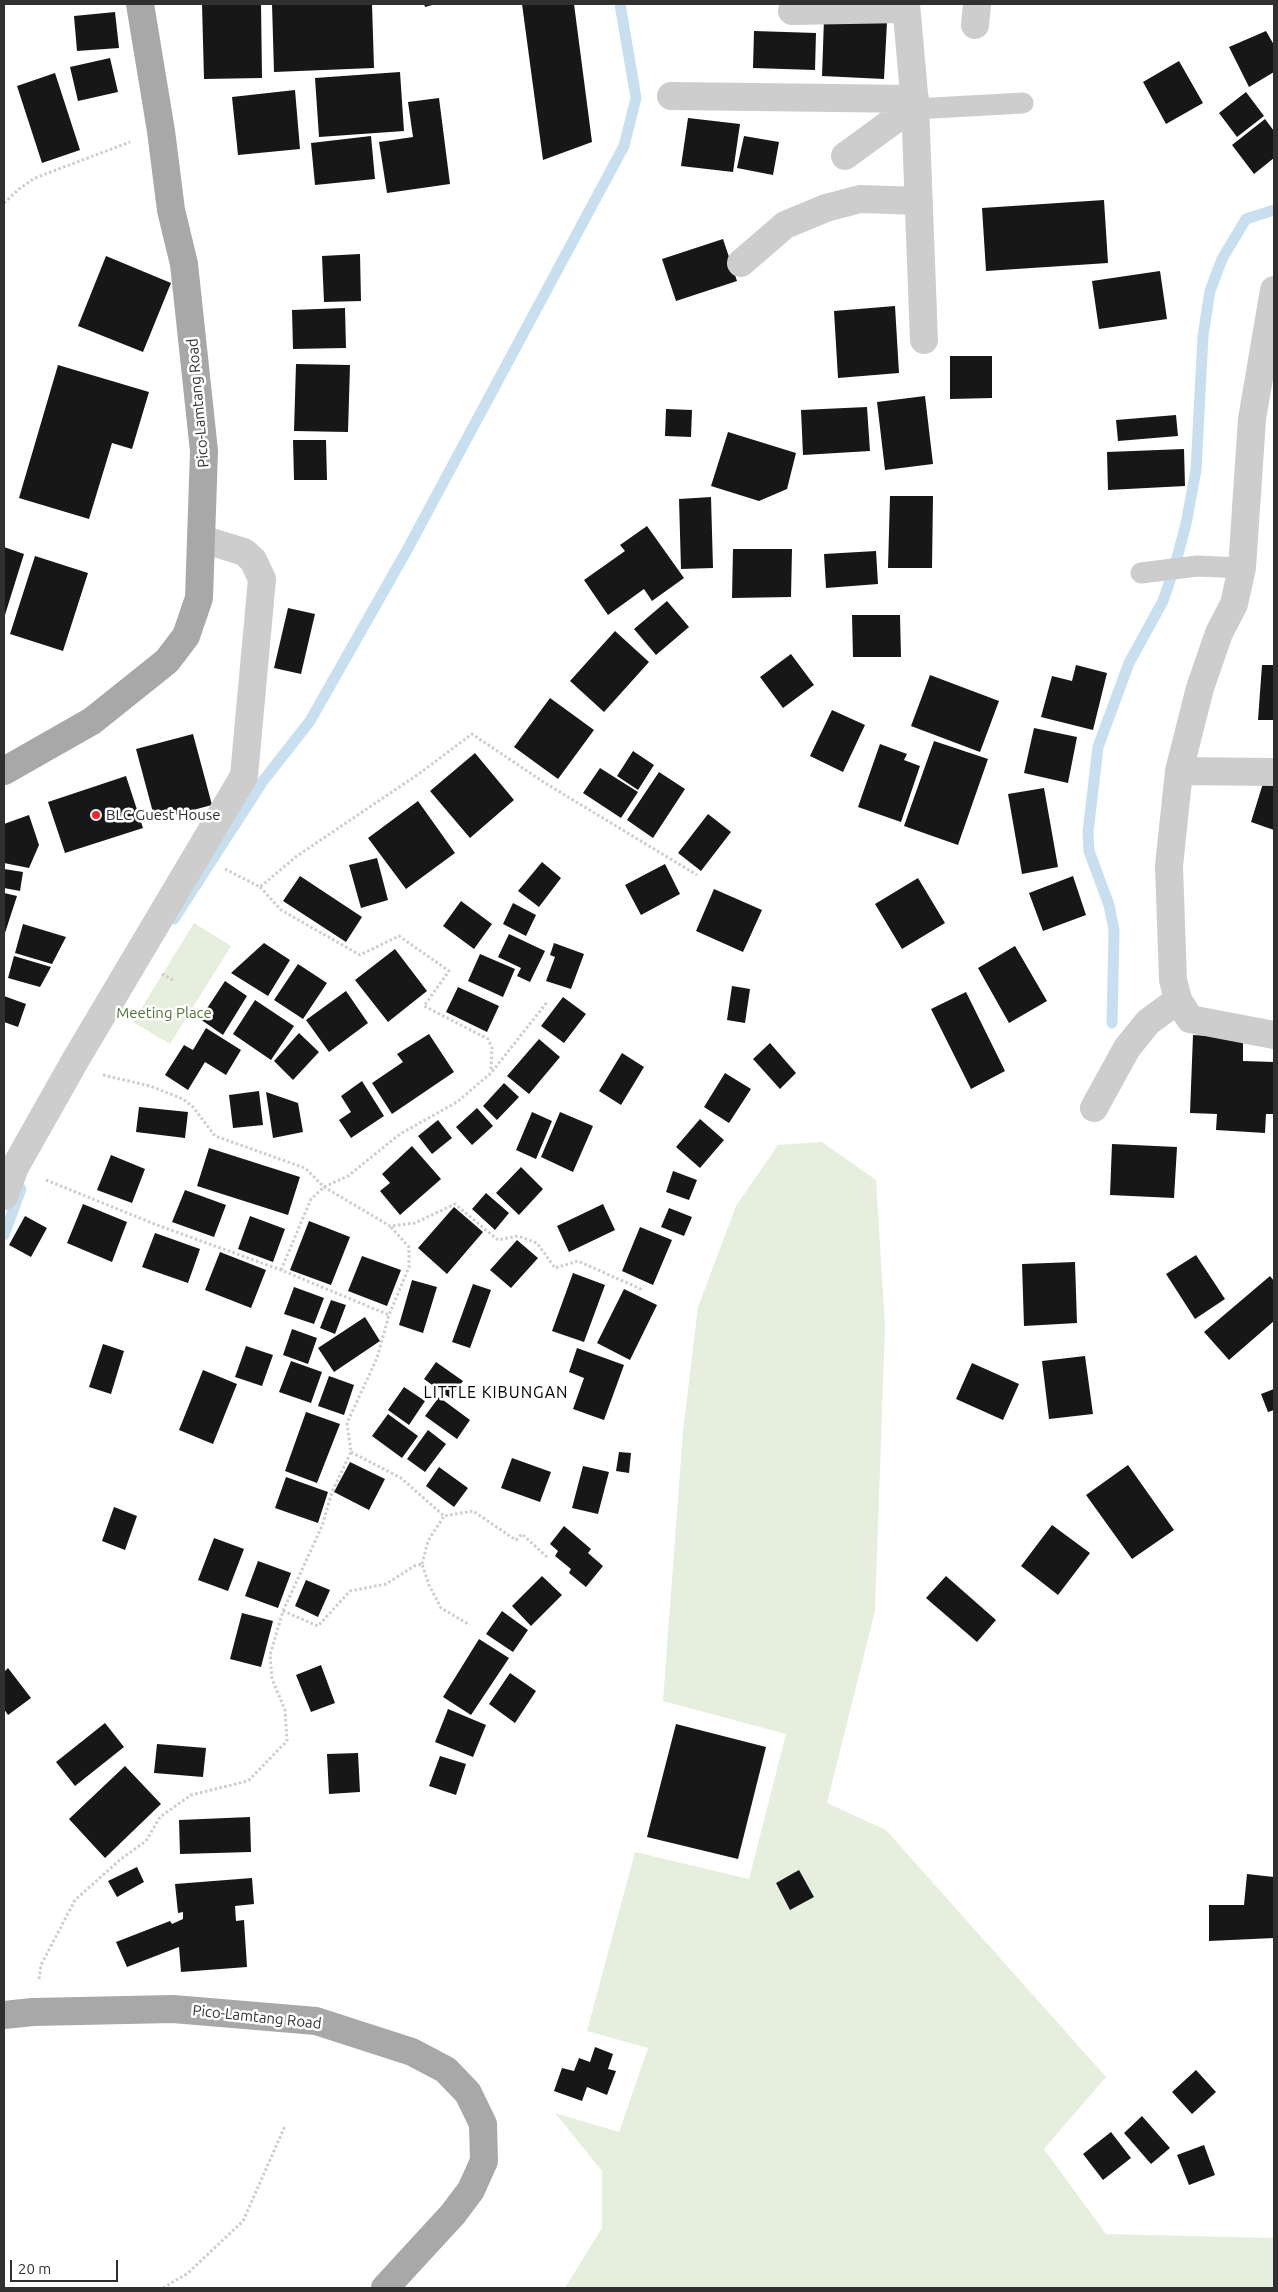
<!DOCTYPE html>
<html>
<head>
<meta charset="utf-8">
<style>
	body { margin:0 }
	#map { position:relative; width:1278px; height:2292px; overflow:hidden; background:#fff; font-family:Ubuntu,sans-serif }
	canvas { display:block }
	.frame { position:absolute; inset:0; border:5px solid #303030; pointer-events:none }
	.scale { position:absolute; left:10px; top:2260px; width:108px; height:22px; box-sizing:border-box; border:2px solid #303030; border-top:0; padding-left:6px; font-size:15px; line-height:18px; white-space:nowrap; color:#303030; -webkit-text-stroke:4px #fff; paint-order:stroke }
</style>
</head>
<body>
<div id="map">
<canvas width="1278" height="2292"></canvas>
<div class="frame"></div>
<div class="scale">20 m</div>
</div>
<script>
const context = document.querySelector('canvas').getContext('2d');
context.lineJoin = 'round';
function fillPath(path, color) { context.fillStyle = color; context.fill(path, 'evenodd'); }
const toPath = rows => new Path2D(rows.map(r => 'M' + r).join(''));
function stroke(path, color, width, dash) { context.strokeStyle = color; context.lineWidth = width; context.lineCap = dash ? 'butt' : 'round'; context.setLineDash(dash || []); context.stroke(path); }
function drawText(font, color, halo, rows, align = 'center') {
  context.font = font + ' Ubuntu,sans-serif'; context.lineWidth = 5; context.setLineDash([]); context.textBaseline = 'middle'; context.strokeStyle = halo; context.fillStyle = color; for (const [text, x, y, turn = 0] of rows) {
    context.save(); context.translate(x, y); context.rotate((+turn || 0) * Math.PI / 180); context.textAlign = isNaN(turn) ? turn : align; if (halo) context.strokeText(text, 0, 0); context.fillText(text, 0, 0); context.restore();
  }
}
fillPath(toPath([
	[194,923,231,946,170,1044,133,1022],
	[822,1142,876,1180,885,1326,875,1611,827,1803,886,1830,1106,2077,1044,2149,1106,2234,1274,2238,1274,2288,565,2288,602,2228,602,2171,555,2113,619,2132,648,2048,587,2031,635,1852,749,1879,786,1734,663,1701,683,1431,698,1307,736,1206,778,1145]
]), '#e6efdd');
stroke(toPath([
	[174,919,263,781,310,721,407,550,624,146,636,98,620,4],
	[1112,1023,1114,930,1109,905,1089,851,1088,832,1098,747,1129,663,1163,601,1174,569,1186,524,1196,470,1203,336,1210,291,1222,259,1246,219,1274,210],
	[4,1235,21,1189]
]), '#c8dff0', 11);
fillPath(toPath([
	[202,4,261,4,262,78,204,79],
	[272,4,372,4,374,68,274,72],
	[424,4,436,4,425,7],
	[522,4,574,4,592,142,543,160],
	[115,12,119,48,77,51,74,16],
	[824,19,887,22,884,79,822,76],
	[754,31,816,33,815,70,753,68],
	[1266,31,1274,45,1274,72,1249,87,1229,47],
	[110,58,118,92,78,101,70,67],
	[1179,61,1203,103,1166,124,1143,82],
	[400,72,404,131,319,137,315,78],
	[55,73,80,150,42,163,17,86],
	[295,90,300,149,238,155,232,97],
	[1246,92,1264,116,1237,137,1219,113],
	[439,98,450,184,387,193,379,142,413,137,408,102],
	[688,118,740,124,733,172,681,166],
	[1265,119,1274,131,1274,158,1254,174,1232,145],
	[371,136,375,179,315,185,311,143],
	[744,136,779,142,773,175,737,168],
	[1104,200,1108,263,986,271,982,208],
	[723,239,737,281,676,301,662,259],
	[360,254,361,301,324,302,322,256],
	[106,256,171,283,143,352,78,326],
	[1160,271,1167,319,1099,329,1092,281],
	[895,306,899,373,838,378,834,311],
	[345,308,346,348,293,349,292,310],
	[950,356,992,356,992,398,950,399],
	[296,364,350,365,348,432,294,431],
	[58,365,149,392,132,449,112,443,89,519,19,498],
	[925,396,933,464,885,470,877,402],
	[867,407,870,451,803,455,801,410],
	[666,409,692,410,691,437,665,436],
	[1176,415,1178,436,1118,441,1116,420],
	[728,432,796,453,787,489,759,501,711,486],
	[293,440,326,440,327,480,294,480],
	[1184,449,1185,486,1108,490,1107,452],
	[890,496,933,496,932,568,888,568],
	[711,497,713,568,681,569,679,499],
	[647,526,684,578,652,601,644,589,608,615,584,580,625,551,620,545],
	[4,547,24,554,4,618],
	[733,549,792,549,791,597,732,598],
	[876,551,878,584,826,588,824,554],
	[35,556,88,573,63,651,10,634],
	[667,601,689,627,656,655,634,629],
	[288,608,315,614,301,674,274,668],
	[852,615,900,615,901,657,853,657],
	[615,631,649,662,604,712,570,681],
	[791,654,814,685,783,708,760,677],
	[1076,665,1107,673,1093,730,1041,717,1052,676,1072,681],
	[1262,665,1274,665,1274,720,1258,720],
	[930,675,999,701,980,752,911,726],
	[550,698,594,730,558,779,514,747],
	[832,710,865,725,843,772,810,756],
	[1034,728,1077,737,1068,783,1024,773],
	[193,734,212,805,155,820,136,749],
	[934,741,988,759,958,845,904,826],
	[880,744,907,754,904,760,920,766,901,822,858,807],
	[633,751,654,765,638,790,617,776],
	[475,753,514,800,470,838,430,791],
	[600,768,638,792,621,818,583,793],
	[659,772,685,789,653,838,627,820],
	[126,776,143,828,65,853,48,802],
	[1264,780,1274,783,1274,830,1251,822],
	[1044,788,1058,867,1022,874,1008,794],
	[418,801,455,853,406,889,368,838],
	[708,814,731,832,701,871,678,853],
	[29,815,39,845,29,868,4,863,4,824],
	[377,858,388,900,361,908,349,865],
	[542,862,561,878,539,907,518,891],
	[665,864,680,894,641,915,625,885],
	[4,869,23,872,20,891,4,888],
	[300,876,362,917,346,942,283,901],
	[1073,876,1086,915,1043,931,1029,893],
	[918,878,945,923,902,949,875,904],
	[714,889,762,910,743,952,696,931],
	[4,893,17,896,4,936],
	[461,901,492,924,474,949,443,926],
	[513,903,536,915,526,936,503,924],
	[23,924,66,937,52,964,15,953],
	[509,934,545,951,530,982,517,976,521,968,498,957],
	[264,943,290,960,268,996,231,973],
	[554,943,584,954,571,989,546,981,555,957,550,955],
	[1015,946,1047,1001,1009,1023,978,968],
	[395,949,427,991,388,1022,355,980],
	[480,954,515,969,503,997,468,981],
	[14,956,51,967,40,987,8,978],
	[298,964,327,983,303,1019,274,1000],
	[225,981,247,996,223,1035,200,1019],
	[732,986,750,989,745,1023,727,1020],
	[458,987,499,1006,487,1032,446,1012],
	[346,991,368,1023,329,1052,306,1020],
	[966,992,1005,1071,971,1089,931,1009],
	[4,996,26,1004,18,1027,4,1022],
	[563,997,586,1014,564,1043,541,1026],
	[255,1000,294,1026,271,1060,233,1034],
	[206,1028,241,1050,226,1075,205,1062,188,1090,165,1075,184,1045,193,1050],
	[299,1033,319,1052,293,1080,274,1061],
	[429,1034,454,1072,392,1114,372,1083,403,1062,397,1054],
	[1193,1035,1243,1038,1243,1061,1274,1062,1274,1114,1266,1114,1265,1133,1216,1130,1217,1114,1190,1113],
	[539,1039,560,1057,529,1094,507,1076],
	[770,1043,796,1073,780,1089,753,1059],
	[622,1053,644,1067,621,1105,599,1091],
	[725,1073,751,1089,729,1123,704,1107],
	[362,1081,384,1116,351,1138,339,1120,351,1112,341,1096],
	[504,1083,519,1097,497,1120,483,1106],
	[259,1091,263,1125,233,1128,229,1095],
	[266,1092,298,1103,303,1132,273,1138],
	[139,1107,188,1112,185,1138,136,1132],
	[477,1108,493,1126,472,1145,456,1127],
	[532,1112,552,1121,536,1159,516,1150],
	[560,1112,593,1126,573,1172,541,1157],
	[700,1119,724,1140,700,1168,676,1147],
	[438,1120,452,1138,432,1154,418,1136],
	[1112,1144,1177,1147,1174,1198,1110,1195],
	[412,1146,441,1179,400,1215,380,1191,390,1183,382,1174],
	[209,1148,300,1177,288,1215,197,1186],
	[111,1155,145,1169,132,1203,97,1190],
	[521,1167,543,1189,519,1215,496,1193],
	[673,1171,697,1180,689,1200,666,1192],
	[185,1190,226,1205,214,1237,172,1222],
	[486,1193,509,1213,495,1230,472,1209],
	[83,1204,127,1222,112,1262,67,1243],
	[603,1204,615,1230,569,1252,557,1226],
	[454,1207,483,1232,447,1274,418,1248],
	[669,1208,692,1217,684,1236,661,1227],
	[25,1216,47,1228,31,1257,9,1245],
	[250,1216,285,1229,273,1262,238,1249],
	[309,1221,350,1237,331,1285,290,1270],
	[640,1227,672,1240,653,1285,622,1271],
	[155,1233,200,1249,188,1283,142,1267],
	[517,1240,538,1258,511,1288,490,1270],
	[220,1252,266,1270,251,1308,205,1290],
	[1196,1255,1225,1299,1195,1319,1166,1274],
	[362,1256,401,1270,387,1306,348,1291],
	[1075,1262,1077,1323,1024,1326,1022,1264],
	[573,1273,605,1285,584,1342,552,1331],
	[1270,1276,1274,1281,1274,1321,1229,1360,1204,1332],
	[412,1280,437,1287,423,1333,399,1325],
	[473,1284,491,1290,470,1348,452,1342],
	[294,1287,324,1298,314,1324,284,1314],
	[624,1289,657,1305,630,1360,597,1343],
	[331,1300,346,1305,335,1334,320,1328],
	[365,1317,380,1341,334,1372,318,1348],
	[292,1329,317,1338,308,1364,283,1355],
	[103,1344,124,1351,111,1394,89,1387],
	[246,1346,273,1355,262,1386,235,1377],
	[577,1348,624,1365,604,1420,573,1409,584,1378,569,1372],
	[1085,1356,1093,1414,1049,1419,1042,1361],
	[291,1361,322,1372,311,1403,279,1392],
	[436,1362,463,1381,450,1398,424,1379],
	[972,1363,1019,1384,1003,1420,956,1399],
	[203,1370,237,1384,213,1444,179,1430],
	[329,1376,354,1385,344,1415,318,1406],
	[404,1387,425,1401,409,1425,388,1410],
	[1274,1389,1274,1410,1268,1412,1261,1394],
	[439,1397,470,1420,457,1439,425,1416],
	[306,1412,340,1424,317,1483,285,1471],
	[388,1414,418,1436,402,1458,372,1436],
	[428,1430,446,1444,425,1472,407,1459],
	[619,1452,631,1453,629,1473,616,1471],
	[512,1458,551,1472,540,1502,501,1488],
	[350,1462,385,1479,369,1510,334,1492],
	[1128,1465,1174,1530,1132,1559,1086,1495],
	[583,1466,609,1472,598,1514,572,1508],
	[439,1467,468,1488,454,1507,426,1486],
	[286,1477,328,1492,318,1523,275,1508],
	[114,1507,137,1516,125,1550,102,1541],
	[1052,1525,1090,1553,1058,1595,1021,1566],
	[564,1526,591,1549,588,1553,603,1566,586,1587,569,1573,571,1569,555,1556,558,1551,550,1544],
	[214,1538,244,1549,228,1591,198,1580],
	[258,1561,291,1573,278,1608,245,1596],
	[542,1576,562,1595,531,1626,512,1606],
	[946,1576,996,1620,977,1642,926,1598],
	[306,1580,330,1590,318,1617,295,1606],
	[502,1611,528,1630,513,1652,486,1634],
	[242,1613,273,1621,261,1667,230,1659],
	[479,1639,509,1658,471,1715,443,1697],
	[321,1665,335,1703,311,1712,296,1675],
	[8,1668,31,1698,8,1715,4,1709,4,1672],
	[510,1673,536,1691,515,1723,489,1704],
	[448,1709,486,1725,473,1757,435,1742],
	[105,1723,124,1747,75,1786,56,1762],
	[676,1724,766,1747,738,1859,647,1837],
	[157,1744,206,1748,203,1777,154,1773],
	[358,1753,360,1792,329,1794,327,1754],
	[440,1756,466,1764,456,1795,429,1786],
	[125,1766,161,1804,105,1858,69,1819],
	[250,1817,251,1852,180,1854,179,1820],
	[137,1867,144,1882,117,1897,108,1881],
	[799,1870,814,1897,790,1910,776,1883],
	[1247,1874,1274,1877,1274,1938,1209,1941,1209,1905,1244,1905],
	[252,1878,254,1904,235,1906,236,1921,244,1920,247,1967,181,1972,179,1947,127,1967,116,1942,170,1921,172,1924,183,1919,183,1912,178,1913,175,1884],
	[595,2047,613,2054,608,2069,616,2071,607,2095,587,2087,582,2101,554,2091,562,2068,574,2071,579,2058,590,2062],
	[1196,2070,1216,2092,1192,2114,1172,2092],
	[1142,2116,1170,2148,1151,2164,1124,2133],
	[1111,2132,1131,2158,1103,2180,1083,2154],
	[1204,2145,1215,2175,1189,2185,1177,2155]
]), '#171717');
stroke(toPath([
	[4,203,19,189,35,178,130,142],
	[225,869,260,887,297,856,420,773,472,734,545,783,697,875],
	[260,887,281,910,360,955,399,936,449,971,424,1006,488,1039,492,1048,491,1071],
	[162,974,173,980],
	[103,1075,150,1086,183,1099,193,1107,215,1136,305,1168,324,1187,390,1226,415,1223,455,1204,498,1240,518,1236,537,1243,555,1268,578,1261,643,1290],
	[46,1180,157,1225,281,1270,389,1315],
	[281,1270,311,1199,324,1187,348,1176,400,1134,457,1102,491,1073,548,1001],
	[351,1452,401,1478,444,1516,473,1511,516,1540,522,1534,547,1557],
	[422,1564,428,1541,444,1516],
	[283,1611,318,1626,350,1591,386,1584,416,1565,422,1564,429,1585,441,1608,470,1625],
	[39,1979,41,1965,75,1900,121,1859,146,1841,160,1817,191,1795,248,1781,287,1741,285,1710,272,1679,270,1655,283,1611,322,1526,332,1492,351,1452,347,1423,377,1358,389,1315,409,1267,409,1247,390,1226],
	[163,2288,188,2273,243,2221,285,2126]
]), '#cdcdcd', 3, [2.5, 2.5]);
stroke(toPath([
	[915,109,1023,103],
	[1141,573,1197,566,1242,568]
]), '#cdcdcd', 21);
stroke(toPath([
	[906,4,915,105,924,340],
	[792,11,906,9],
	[975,25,977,4],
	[671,96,915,99],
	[845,156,915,105],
	[741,263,785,225,826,208,860,199,919,201],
	[1274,290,1252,419,1242,568,1234,604,1219,633,1200,688,1179,771,1169,866,1173,980,1178,1000,1190,1019,1274,1035],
	[1179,771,1274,772],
	[1094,1108,1127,1048,1148,1022,1178,1000],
	[4,1196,15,1167,76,1059,244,776,262,579,253,560,244,552,202,539]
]), '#cdcdcd', 28);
stroke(toPath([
	[4,771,92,721,167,661,186,636,199,598,204,451,184,264,171,210,161,131,140,4],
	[4,2015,33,2012,173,2009,316,2021,412,2052,446,2070,468,2093,483,2124,484,2161,471,2190,453,2214,385,2288]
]), '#a8a8a8', 28);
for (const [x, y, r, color] of [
	[96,815,5,"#f7232e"]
]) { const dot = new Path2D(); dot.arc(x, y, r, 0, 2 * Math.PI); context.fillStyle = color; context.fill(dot); stroke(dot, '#fff', 2); }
drawText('15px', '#303030', '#fff', [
	["Pico-Lamtang Road",198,403,-95],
	["Pico-Lamtang Road",257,2017,6]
]);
drawText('15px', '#303030', '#fff', [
	["BLC Guest House",106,815]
], 'left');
drawText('15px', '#527138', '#fff', [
	["Meeting Place",164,1013]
]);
context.letterSpacing = '1px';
drawText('16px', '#000', '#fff', [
	["LITTLE KIBUNGAN",496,1393]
]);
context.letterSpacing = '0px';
</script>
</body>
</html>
